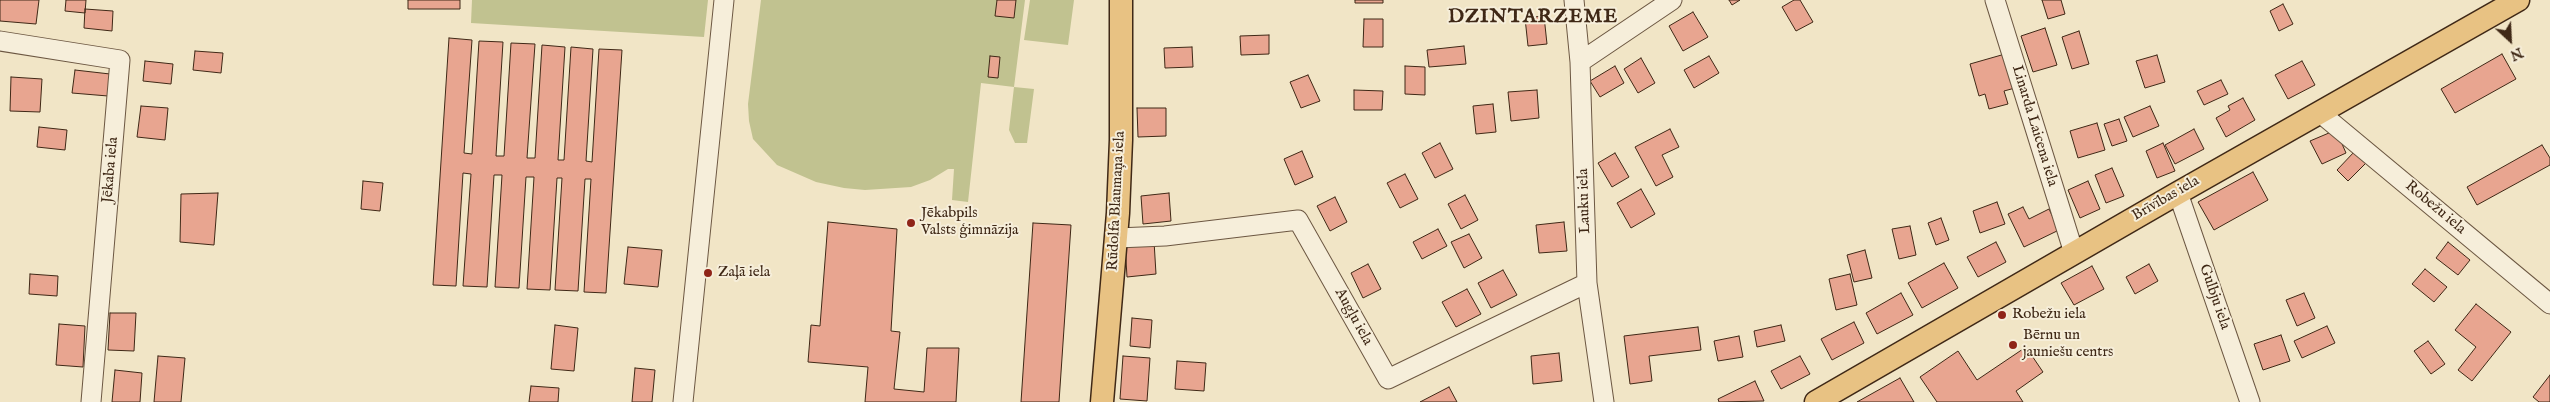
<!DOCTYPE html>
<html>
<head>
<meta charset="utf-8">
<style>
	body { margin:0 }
	#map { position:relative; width:2550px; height:402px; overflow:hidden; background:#f1e5c6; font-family:"IM FELL English",serif }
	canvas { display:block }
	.north { position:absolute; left:2485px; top:15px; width:50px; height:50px; -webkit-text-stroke:4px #f6eeda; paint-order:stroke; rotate:155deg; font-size:14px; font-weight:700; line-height:20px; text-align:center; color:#3f2816 }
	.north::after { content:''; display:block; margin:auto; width:18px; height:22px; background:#3f2816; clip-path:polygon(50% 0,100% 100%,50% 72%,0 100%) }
</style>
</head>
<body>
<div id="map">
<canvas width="2550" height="402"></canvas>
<div class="north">N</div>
</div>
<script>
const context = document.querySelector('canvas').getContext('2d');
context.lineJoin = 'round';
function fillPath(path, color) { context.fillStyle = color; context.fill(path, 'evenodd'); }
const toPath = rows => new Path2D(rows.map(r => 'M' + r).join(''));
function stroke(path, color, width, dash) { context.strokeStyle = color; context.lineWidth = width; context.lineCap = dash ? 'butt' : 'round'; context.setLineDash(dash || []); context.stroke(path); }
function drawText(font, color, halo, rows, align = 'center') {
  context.font = font + ' "IM FELL English",serif'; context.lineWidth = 4; context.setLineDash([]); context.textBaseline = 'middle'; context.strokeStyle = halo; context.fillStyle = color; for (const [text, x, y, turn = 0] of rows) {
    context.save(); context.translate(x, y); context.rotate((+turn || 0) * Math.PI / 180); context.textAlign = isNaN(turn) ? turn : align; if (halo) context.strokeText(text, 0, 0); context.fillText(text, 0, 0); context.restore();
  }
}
fillPath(toPath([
	[472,0,708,0,704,37,471,23],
	[761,0,1025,0,1014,87,1034,89,1027,143,1015,143,1009,130,1014,87,981,83,968,202,952,200,954,169,948,169,930,180,911,187,865,190,844,188,816,182,777,165,753,139,749,121,748,104],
	[1030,0,1074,0,1068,45,1024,40]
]), '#c1c290');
const building = toPath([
	[0,0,39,0,36,24,0,21,0,0],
	[66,0,86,0,85,13,65,11,66,0],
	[408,0,460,0,460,9,408,9,408,0],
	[997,0,1016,0,1014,18,995,16,997,0],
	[1355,0,1383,0,1383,3,1355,3,1355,0],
	[1729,0,1740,0,1732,5,1729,0],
	[1794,0,1800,0,1813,22,1796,31,1782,7,1794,0],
	[2042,0,2061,0,2065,14,2048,19,2042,0],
	[2283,4,2293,24,2279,31,2270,11,2283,4],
	[85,9,113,11,112,31,84,28,85,9],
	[1693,12,1708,37,1683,51,1669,26,1693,12],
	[1544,16,1547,44,1528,46,1525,18,1544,16],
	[1364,19,1383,19,1383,47,1363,47,1364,19],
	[2045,28,2057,65,2033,72,2021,36,2045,28],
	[2079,31,2089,64,2072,69,2062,37,2079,31],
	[1269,35,1269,54,1241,55,1240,36,1269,35],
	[449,38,472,40,464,153,472,154,479,41,503,42,496,156,504,156,511,43,535,44,527,158,535,158,542,45,565,47,558,160,564,160,571,47,593,49,586,161,592,162,599,49,622,50,606,293,584,292,591,179,585,179,578,291,555,290,562,178,557,178,550,290,527,289,534,177,526,177,519,288,495,287,502,175,494,175,487,287,463,286,471,174,463,173,456,286,433,285,449,38],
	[1464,46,1466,64,1429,67,1427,50,1464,46],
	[1192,47,1193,67,1165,68,1164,48,1192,47],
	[195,51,223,53,221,73,193,70,195,51],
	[2005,54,2015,88,2004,91,2008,104,1989,109,1985,94,1979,96,1970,64,2005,54],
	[2502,54,2516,79,2455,113,2441,89,2502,54],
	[2157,55,2165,82,2145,88,2136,61,2157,55],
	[990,56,1000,57,998,78,988,77,990,56],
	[1709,56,1719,73,1694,88,1684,70,1709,56],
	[1641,58,1655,83,1638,93,1624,69,1641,58],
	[145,61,173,64,171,84,143,81,145,61],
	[2302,61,2315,85,2288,99,2275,75,2302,61],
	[1405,66,1425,67,1425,95,1405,94,1405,66],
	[1615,66,1624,83,1600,97,1590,81,1615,66],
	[75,70,110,74,108,96,72,93,75,70],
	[1308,75,1320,101,1301,108,1290,82,1308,75],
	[11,77,42,79,40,112,10,111,11,77],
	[2221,80,2228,94,2204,105,2197,91,2221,80],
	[1354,90,1383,91,1382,110,1354,110,1354,90],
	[1537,90,1539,118,1511,121,1508,92,1537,90],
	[2243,98,2255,120,2226,137,2216,118,2230,110,2228,106,2243,98],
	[1493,104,1496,132,1476,134,1473,106,1493,104],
	[141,106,168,108,165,140,137,137,141,106],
	[2150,106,2159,126,2133,137,2124,117,2150,106],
	[1137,108,1166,108,1166,136,1138,137,1137,108],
	[2119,119,2127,141,2112,146,2104,124,2119,119],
	[2097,123,2105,150,2078,158,2070,131,2097,123],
	[39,127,67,130,65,150,37,147,39,127],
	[1670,129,1679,147,1662,155,1673,177,1656,186,1635,147,1670,129],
	[2194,129,2204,149,2175,164,2165,145,2194,129],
	[2336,130,2346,153,2322,164,2310,141,2336,130],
	[1440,143,1453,169,1435,178,1422,153,1440,143],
	[2163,143,2175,171,2157,178,2146,151,2163,143],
	[2542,145,2550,158,2550,165,2477,205,2467,187,2542,145],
	[1302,151,1313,177,1295,185,1284,159,1302,151],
	[2355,151,2367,162,2348,181,2337,170,2355,151],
	[1615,153,1629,177,1612,187,1598,163,1615,153],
	[2112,168,2124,196,2106,203,2095,175,2112,168],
	[2253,172,2268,200,2214,230,2198,202,2253,172],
	[1405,174,1418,199,1400,208,1387,183,1405,174],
	[363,181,383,183,380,211,361,209,363,181],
	[2088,181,2100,209,2080,218,2068,190,2088,181],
	[1641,189,1655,214,1631,228,1617,203,1641,189],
	[218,193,214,245,180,242,181,194,218,193],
	[1169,193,1171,221,1143,224,1141,196,1169,193],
	[1465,195,1478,220,1461,229,1448,204,1465,195],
	[1335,197,1347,222,1330,231,1317,206,1335,197],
	[1997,202,2005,224,1980,233,1973,211,1997,202],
	[2023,207,2029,219,2049,209,2059,230,2024,247,2008,214,2023,207],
	[1941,218,1949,240,1936,245,1928,223,1941,218],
	[828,222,897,229,891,331,900,332,894,389,924,392,927,348,959,348,956,402,865,402,868,367,808,362,811,325,820,326,828,222],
	[1564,222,1567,251,1539,253,1536,225,1564,222],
	[1033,223,1071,225,1059,402,1021,402,1033,223],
	[1910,226,1916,255,1899,259,1892,229,1910,226],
	[1438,229,1447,246,1422,259,1413,242,1438,229],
	[1469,234,1482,258,1464,268,1451,242,1469,234],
	[1154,241,1156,274,1127,277,1125,244,1154,241],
	[1996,242,2006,262,1978,277,1967,257,1996,242],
	[2448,242,2470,260,2458,275,2436,258,2448,242],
	[628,247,662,250,658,287,624,284,628,247],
	[1865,250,1872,278,1854,282,1847,255,1865,250],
	[1944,263,1958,288,1922,308,1908,283,1944,263],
	[1368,264,1381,289,1363,298,1351,273,1368,264],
	[2149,264,2158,281,2135,294,2126,277,2149,264],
	[2092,266,2104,289,2074,305,2061,283,2092,266],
	[2425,269,2447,287,2434,302,2412,284,2425,269],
	[1503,270,1517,295,1491,308,1478,283,1503,270],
	[30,274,58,276,57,296,29,294,30,274],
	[1850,274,1857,305,1836,310,1829,279,1850,274],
	[1467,289,1481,314,1456,327,1442,302,1467,289],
	[1901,293,1913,315,1877,334,1866,313,1901,293],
	[2304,293,2315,318,2297,326,2286,300,2304,293],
	[2476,304,2511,332,2472,381,2458,370,2476,347,2455,330,2476,304],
	[110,313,136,313,134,351,108,350,110,313],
	[1132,318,1152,320,1150,348,1130,346,1132,318],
	[1854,322,1864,343,1832,360,1821,339,1854,322],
	[59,324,85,326,83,367,56,365,59,324],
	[555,325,578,328,574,371,551,369,555,325],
	[1781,325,1785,341,1757,347,1754,331,1781,325],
	[2327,326,2335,343,2302,358,2294,341,2327,326],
	[1698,327,1701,350,1649,356,1652,381,1630,384,1624,336,1698,327],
	[2281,335,2290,361,2263,370,2254,344,2281,335],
	[1739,336,1743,357,1718,361,1714,341,1739,336],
	[2428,341,2445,364,2431,374,2414,351,2428,341],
	[2026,347,2043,372,2016,391,2023,402,1937,402,1920,377,1958,351,1977,380,2026,347],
	[1559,353,1562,381,1533,384,1531,356,1559,353],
	[158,356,185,358,181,402,154,402,158,356],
	[1123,356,1150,358,1147,401,1120,399,1123,356],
	[1800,356,1810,374,1781,389,1771,371,1800,356],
	[1177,361,1206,363,1204,391,1175,389,1177,361],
	[635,368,655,370,652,402,632,402,635,368],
	[115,370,142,373,140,402,112,402,115,370],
	[2550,375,2550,402,2539,402,2533,397,2550,375],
	[1900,378,1914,402,1857,402,1900,378],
	[1755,381,1764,401,1719,402,1718,399,1755,381],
	[531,386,559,388,558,402,529,402,531,386],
	[1449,387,1457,402,1420,402,1449,387]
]);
fillPath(building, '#e8a590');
stroke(building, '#3f2816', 1);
const minor = toPath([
	[1574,0,1580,62,1587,283,1604,402],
	[1995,0,2074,253],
	[0,41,120,60,91,402],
	[1580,62,1672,0],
	[2319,112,2550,304],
	[2178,193,2250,402],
	[1117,238,1165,236,1298,220,1388,379,1587,283],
	[683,402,724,0]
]);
const major = toPath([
	[1102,402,1118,213,1121,140,1121,0],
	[1816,402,2178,193,2518,0]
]);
stroke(minor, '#6c5742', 21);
stroke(major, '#3f2816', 25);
stroke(minor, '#f6eeda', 19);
stroke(major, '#e8c283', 22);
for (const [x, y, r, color] of [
	[911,223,5,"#8f2418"],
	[708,273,5,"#8f2418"],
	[2002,315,5,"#8f2418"],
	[2013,345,5,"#8f2418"]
]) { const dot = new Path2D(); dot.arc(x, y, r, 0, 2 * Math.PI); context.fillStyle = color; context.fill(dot); stroke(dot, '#f6eeda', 2); }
drawText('15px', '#3f2816', '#f6eeda', [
	["Linarda Laicena iela",2034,126,73],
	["Jēkaba iela",111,170,-85],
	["Brīvības iela",2166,199,-30],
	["Rūdolfa Blaumaņa iela",1117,201,-87],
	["Lauku iela",1585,201,-92],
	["Robežu iela",2435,208,40],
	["Gulbju iela",2214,297,71],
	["Augļu iela",1353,317,61]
]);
drawText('15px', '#3f2816', '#f6eeda', [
	["Jēkabpils",921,214],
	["Valsts ģimnāzija",921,231],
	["Zaļā iela",718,273],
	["Robežu iela",2012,315],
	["Bērnu un",2023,336],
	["jauniešu centrs",2023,353]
], 'left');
context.letterSpacing = '1px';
drawText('bold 20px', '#3f2816', '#f6eeda', [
	["DZINTARZEME",1533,18]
]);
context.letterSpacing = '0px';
</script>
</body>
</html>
